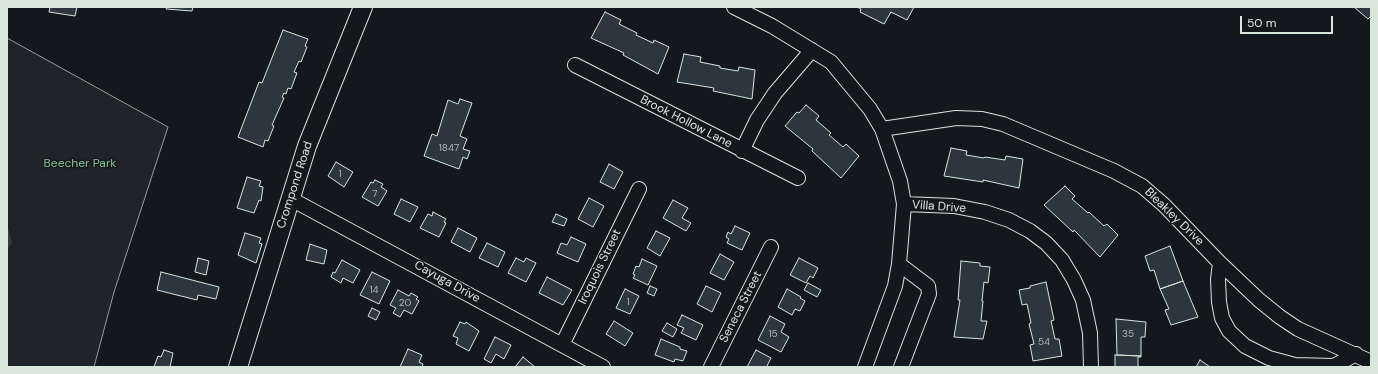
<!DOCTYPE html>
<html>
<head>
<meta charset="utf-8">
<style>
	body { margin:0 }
	#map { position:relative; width:1378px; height:374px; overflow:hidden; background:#14181c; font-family:"DM Sans",sans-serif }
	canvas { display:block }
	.frame { position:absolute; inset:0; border:8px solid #d8e6dc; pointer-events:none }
	.scale { position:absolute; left:1240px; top:16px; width:93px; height:18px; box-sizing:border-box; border:2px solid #d8e6dc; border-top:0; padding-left:5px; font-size:12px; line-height:14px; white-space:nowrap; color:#d8e6dc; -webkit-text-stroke:3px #14181c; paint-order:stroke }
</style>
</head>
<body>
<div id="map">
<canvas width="1378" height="374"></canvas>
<div class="frame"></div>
<div class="scale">50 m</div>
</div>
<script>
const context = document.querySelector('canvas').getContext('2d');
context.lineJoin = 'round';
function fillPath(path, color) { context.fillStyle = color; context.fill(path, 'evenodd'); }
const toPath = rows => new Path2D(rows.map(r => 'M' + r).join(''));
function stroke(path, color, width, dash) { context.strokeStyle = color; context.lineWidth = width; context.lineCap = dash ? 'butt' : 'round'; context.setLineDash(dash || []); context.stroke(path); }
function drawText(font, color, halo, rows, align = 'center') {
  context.font = font + ' "DM Sans",sans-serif'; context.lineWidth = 3; context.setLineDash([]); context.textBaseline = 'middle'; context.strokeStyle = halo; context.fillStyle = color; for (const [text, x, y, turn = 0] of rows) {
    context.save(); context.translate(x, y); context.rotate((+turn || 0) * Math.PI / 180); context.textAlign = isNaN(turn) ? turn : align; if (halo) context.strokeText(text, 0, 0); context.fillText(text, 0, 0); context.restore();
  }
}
const green = toPath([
	[7,38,168,127,114,292,94,367,7,367,7,38]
]);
fillPath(green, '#202428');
stroke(green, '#939e99', 1);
stroke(toPath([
	[7,230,10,243,7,247]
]), '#363b3e', 3.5);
const building = toPath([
	[50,7,77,7,75,16,49,12,50,7],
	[167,7,193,7,192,11,166,9,167,7],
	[857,7,914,7,907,20,891,12,884,24,860,12,861,9,857,7],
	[1354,7,1371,7,1371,16,1368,19,1354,7],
	[605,12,621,20,619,24,637,33,636,35,653,43,654,40,669,47,658,74,623,55,624,53,591,38,605,12],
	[283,30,308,39,305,46,307,47,301,62,299,61,294,72,297,73,291,89,288,88,286,94,284,93,282,97,284,98,272,125,274,126,268,141,265,140,263,147,238,137,259,82,262,83,283,30],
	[684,54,701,57,700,62,720,66,720,68,738,71,739,67,755,70,752,99,713,91,714,88,677,82,684,54],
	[460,99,472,103,460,136,467,139,463,149,470,151,467,159,463,157,459,169,424,156,432,134,437,136,448,100,458,104,460,99],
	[806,105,819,116,816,120,831,133,829,135,843,147,846,144,859,156,841,178,812,151,813,149,785,126,797,112,799,113,806,105],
	[951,148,967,151,966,155,984,158,985,157,1005,160,1006,156,1023,159,1019,188,983,180,983,182,944,176,951,148],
	[336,162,353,172,344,187,328,176,336,162],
	[609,164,623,172,614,189,600,182,609,164],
	[247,177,261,181,259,186,263,187,261,201,259,200,254,213,237,208,247,177],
	[375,180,383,184,381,187,387,191,378,206,362,197,371,182,373,183,375,180],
	[1065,186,1075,196,1072,199,1088,213,1089,212,1104,226,1107,224,1118,235,1100,257,1074,230,1073,232,1044,205,1065,186],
	[589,198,604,206,593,227,578,219,589,198],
	[401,199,418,207,410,222,394,214,401,199],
	[673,200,688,208,682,218,691,223,686,231,663,218,673,200],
	[433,212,446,219,444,222,446,223,439,237,420,228,428,214,432,216,433,212],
	[556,214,567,219,564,226,552,222,556,214],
	[735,226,750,233,742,250,727,243,729,239,726,237,728,232,731,234,735,226],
	[458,228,477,238,470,252,451,242,458,228],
	[656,231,670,238,660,256,647,248,656,231],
	[245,233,261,238,259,243,262,244,256,263,238,255,245,233],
	[571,237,586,244,578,262,557,253,561,243,567,245,571,237],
	[487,243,505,252,498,267,479,258,487,243],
	[310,244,327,250,324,264,306,260,310,244],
	[1170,246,1183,281,1160,289,1154,270,1150,271,1145,256,1170,246],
	[720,254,734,262,724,280,710,273,720,254],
	[198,258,209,261,206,275,195,272,198,258],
	[516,258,524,262,526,258,536,263,526,282,508,273,516,258],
	[799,258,818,268,813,278,810,276,806,283,790,275,799,258],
	[642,259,657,266,648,285,633,278,635,275,633,274,636,266,639,267,642,259],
	[342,260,360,270,353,283,343,278,341,283,331,277,333,272,335,273,342,260],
	[961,261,980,263,980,266,990,267,988,283,984,282,982,301,983,301,981,321,987,321,983,339,954,337,960,300,958,300,961,261],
	[161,272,219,287,216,299,198,295,197,300,157,290,161,272],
	[372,272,390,281,379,304,360,295,372,272],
	[547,277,572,290,563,305,539,293,547,277],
	[1183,281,1198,317,1171,325,1165,310,1169,309,1160,289,1183,281],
	[1046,282,1054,320,1051,321,1055,339,1059,339,1062,356,1033,361,1030,345,1034,344,1029,324,1031,323,1027,304,1022,305,1019,290,1030,288,1030,286,1046,282],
	[808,283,821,290,817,297,804,290,808,283],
	[650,286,657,289,654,296,647,293,650,286],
	[706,286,721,293,712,312,697,304,706,286],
	[625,289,639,296,630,314,616,308,625,289],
	[787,289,801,297,800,298,805,301,800,311,795,309,792,315,778,307,787,289],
	[398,290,409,296,411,293,418,297,416,299,419,301,412,314,404,310,400,317,393,313,396,308,390,305,398,290],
	[372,308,380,312,376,320,368,316,372,308],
	[682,315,703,325,696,340,681,333,684,328,677,325,682,315],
	[770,316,785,324,781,332,789,337,781,352,758,340,770,316],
	[1116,319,1146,322,1145,337,1141,337,1141,356,1117,355,1116,319],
	[614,321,633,333,625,346,606,334,614,321],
	[460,322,465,324,466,322,479,331,469,351,456,344,458,338,453,336,460,322],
	[667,323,677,329,673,337,662,331,667,323],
	[495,337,511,345,504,359,496,354,491,363,484,359,495,337],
	[661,339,680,347,680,349,687,351,683,361,675,359,674,362,655,355,661,339],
	[408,349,422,355,419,362,423,364,422,367,400,367,408,349],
	[164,350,173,353,170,367,154,367,158,356,161,357,164,350],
	[756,350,771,358,767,366,768,367,747,367,756,350],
	[1115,355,1141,356,1141,357,1138,357,1138,367,1115,367,1115,355],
	[523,357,535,367,515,367,523,357],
	[1200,360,1210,367,1196,367,1200,360]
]);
fillPath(building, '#2c363c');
stroke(building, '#d8e6dc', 1);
const minor = toPath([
	[734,7,772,26,831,62,870,109,882,129,900,181,904,204,899,264,895,286,865,367],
	[575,65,798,178],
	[882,129,956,118,982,119,1003,124,1114,171,1142,186,1164,205,1220,263,1259,300,1280,317,1298,329,1371,362],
	[742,151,757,120,775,93,812,50],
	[291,199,603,367],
	[904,204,954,206,985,212,1009,220,1030,231,1046,243,1062,260,1074,280,1083,300,1090,333,1091,367],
	[1220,263,1218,279,1219,302,1222,318,1229,331,1245,346,1269,358,1295,365,1334,366,1356,354],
	[899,264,928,286,929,294,901,367],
	[562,345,639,189],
	[711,367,771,247]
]);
const major = toPath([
	[238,367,307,146,363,7]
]);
stroke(minor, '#d8e6dc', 16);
stroke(major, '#d8e6dc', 20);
stroke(minor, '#14181c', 14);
stroke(major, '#14181c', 18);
drawText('10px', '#adbab4', null, [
	["1847",449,148],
	["1",340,174],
	["7",375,194],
	["14",374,290],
	["1",628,302],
	["20",405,303],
	["15",773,334],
	["35",1128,334],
	["54",1044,342]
]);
drawText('12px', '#d8e6dc', '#14181c', [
	["Brook Hollow Lane",686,122,27],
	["Crompond Road",295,185,-72],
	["Villa Drive",939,207,4],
	["Bleakley Drive",1174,217,44],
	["Iroquois Street",600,267,-64],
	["Cayuga Drive",447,282,29],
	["Seneca Street",741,307,-63]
]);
drawText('12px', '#8ac095', '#14181c', [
	["Beecher Park",80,164]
]);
</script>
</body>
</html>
